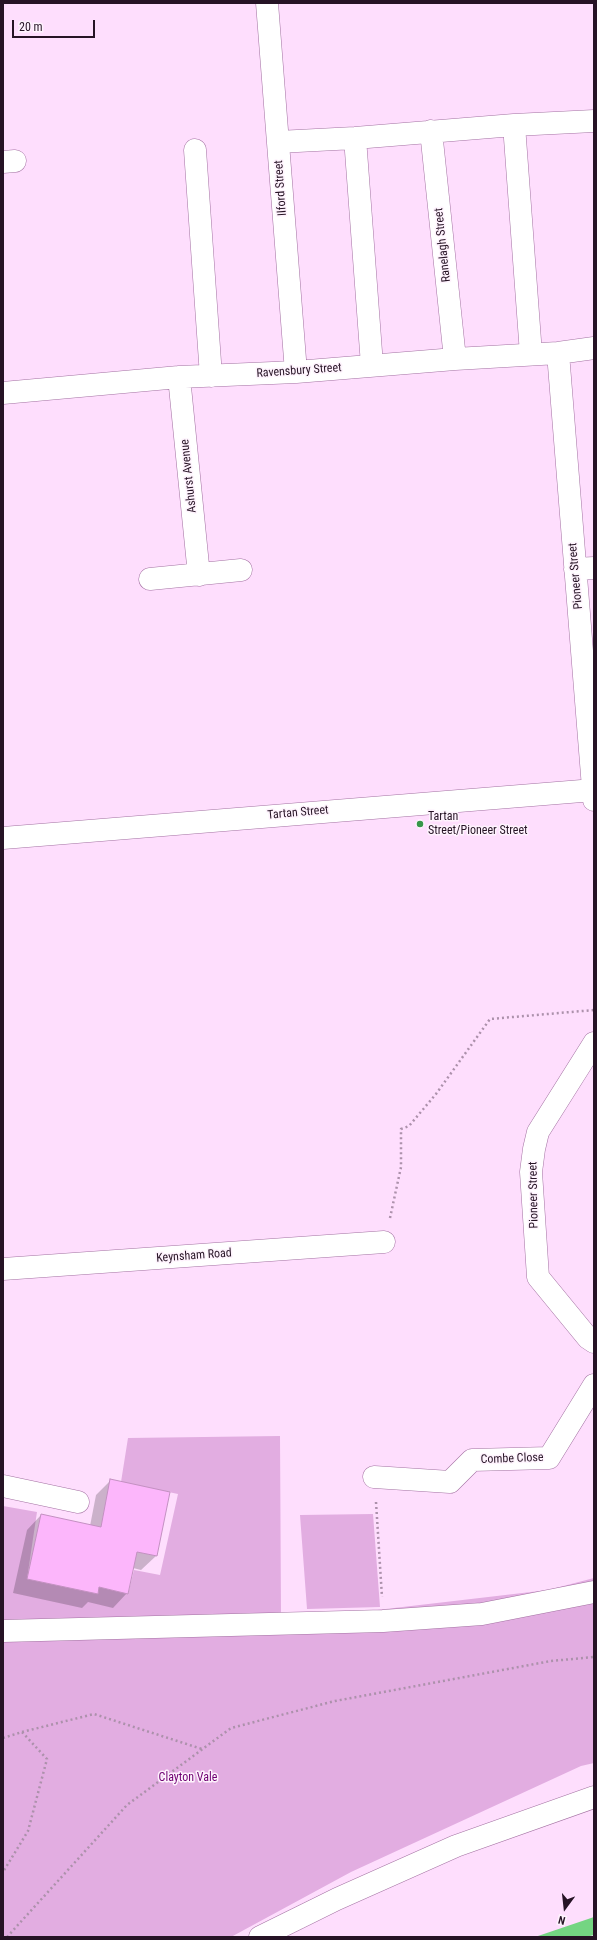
<!DOCTYPE html>
<html>
<head>
<meta charset="utf-8">
<style>
	body { margin:0 }
	#map { position:relative; width:597px; height:1940px; overflow:hidden; background:#fedefd; font-family:"Roboto Condensed",sans-serif }
	canvas { display:block }
	.frame { position:absolute; inset:0; border:4px solid #261325; pointer-events:none }
	.north { position:absolute; left:545px; top:1888px; width:40px; height:40px; -webkit-text-stroke:3px #fef3fd; paint-order:stroke; rotate:195deg; font-size:11px; font-weight:700; line-height:16px; text-align:center; color:#261325 }
	.north::after { content:''; display:block; margin:auto; width:14px; height:18px; background:#261325; clip-path:polygon(50% 0,100% 100%,50% 72%,0 100%) }
	.scale { position:absolute; left:12px; top:20px; width:83px; height:18px; box-sizing:border-box; border:2px solid #261325; border-top:0; padding-left:5px; font-size:12px; line-height:14px; white-space:nowrap; color:#261325; -webkit-text-stroke:3px #fef3fd; paint-order:stroke }
</style>
</head>
<body>
<div id="map">
<canvas width="597" height="1940"></canvas>
<div class="frame"></div>
<div class="north">N</div>
<div class="scale">20 m</div>
</div>
<script>
const context = document.querySelector('canvas').getContext('2d');
context.lineJoin = 'round';
function fillPath(path, color) { context.fillStyle = color; context.fill(path, 'evenodd'); }
const toPath = rows => new Path2D(rows.map(r => 'M' + r).join(''));
function stroke(path, color, width, dash) { context.strokeStyle = color; context.lineWidth = width; context.lineCap = dash ? 'butt' : 'round'; context.setLineDash(dash || []); context.stroke(path); }
function drawText(font, color, halo, rows, align = 'center') {
  context.font = font + ' "Roboto Condensed",sans-serif'; context.lineWidth = 3; context.setLineDash([]); context.textBaseline = 'middle'; context.strokeStyle = halo; context.fillStyle = color; for (const [text, x, y, turn = 0] of rows) {
    context.save(); context.translate(x, y); context.rotate((+turn || 0) * Math.PI / 180); context.textAlign = isNaN(turn) ? turn : align; if (halo) context.strokeText(text, 0, 0); context.fillText(text, 0, 0); context.restore();
  }
}
fillPath(toPath([
	[280,1436,281,1618,377,1610,548,1590,594,1578,594,1763,581,1766,351,1872,231,1937,3,1937,3,1506,37,1512,27,1579,98,1594,99,1587,128,1594,134,1570,160,1575,178,1494,121,1482,128,1438],
	[373,1514,380,1607,307,1609,300,1515]
]), '#e2ade1');
fillPath(toPath([
	[594,1917,594,1935,586,1937,535,1937]
]), '#74d582');
fillPath(toPath([
	[111,1480,156,1556,141,1570,133,1568,127,1593,113,1608,88,1602,82,1608,13,1593,27,1530,41,1515,90,1526,96,1495]
]), '#0003');
const building = toPath([
	[110,1479,170,1492,157,1556,137,1552,128,1594,99,1587,98,1594,27,1579,41,1514,101,1527,110,1479]
]);
fillPath(building, '#fcb6fb');
stroke(building, '#c390c1', 1);
const minor = toPath([
	[267,3,296,372],
	[514,125,531,354],
	[431,131,455,359],
	[355,138,372,365],
	[278,142,355,138,514,125,594,121],
	[195,150,211,376],
	[3,162,15,161],
	[558,353,594,800],
	[179,377,199,575],
	[3,393,179,377,296,372,455,359,558,353,594,348],
	[575,569,594,568],
	[150,579,241,570],
	[3,838,594,790],
	[594,1043,538,1132,534,1149,531,1172,538,1277,588,1338,594,1342],
	[3,1269,384,1242],
	[374,1477,450,1482,472,1460,549,1458,594,1385],
	[3,1486,78,1502],
	[3,1631,383,1621,482,1614,594,1592],
	[260,1937,337,1899,456,1846,594,1797]
]);
stroke(minor, '#a372a2', 23);
stroke(toPath([
	[390,1218,401,1167,401,1129,409,1126,436,1094,490,1019,594,1010],
	[376,1502,382,1597],
	[22,1732,94,1714,202,1749],
	[3,1738,22,1732,47,1759,28,1831,3,1872],
	[7,1937,127,1805,231,1728,335,1701,551,1661,594,1657]
]), '#ac91ab', 2.5, [2, 3]);
stroke(minor, '#fff', 22);
for (const [x, y, r, color] of [
	[420,824,4,"#369649"]
]) { const dot = new Path2D(); dot.arc(x, y, r, 0, 2 * Math.PI); context.fillStyle = color; context.fill(dot); stroke(dot, '#fef3fd', 1.5); }
drawText('12px', '#261325', '#fef3fd', [
	["Ilford Street",281,188,-94],
	["Ranelagh Street",443,245,-96],
	["Ravensbury Street",299,371,-4],
	["Ashurst Avenue",189,476,-96],
	["Pioneer Street",576,576,-95],
	["Tartan Street",298,813,-5],
	["Pioneer Street",534,1195,-91],
	["Keynsham Road",194,1256,-4],
	["Combe Close",512,1459,-2]
]);
drawText('12px', '#261325', '#fef3fd', [
	["Tartan",428,817],
	["Street/Pioneer Street",428,831]
], 'left');
drawText('12px', '#6f0072', '#fef3fd', [
	["Clayton Vale",188,1778]
]);
</script>
</body>
</html>
